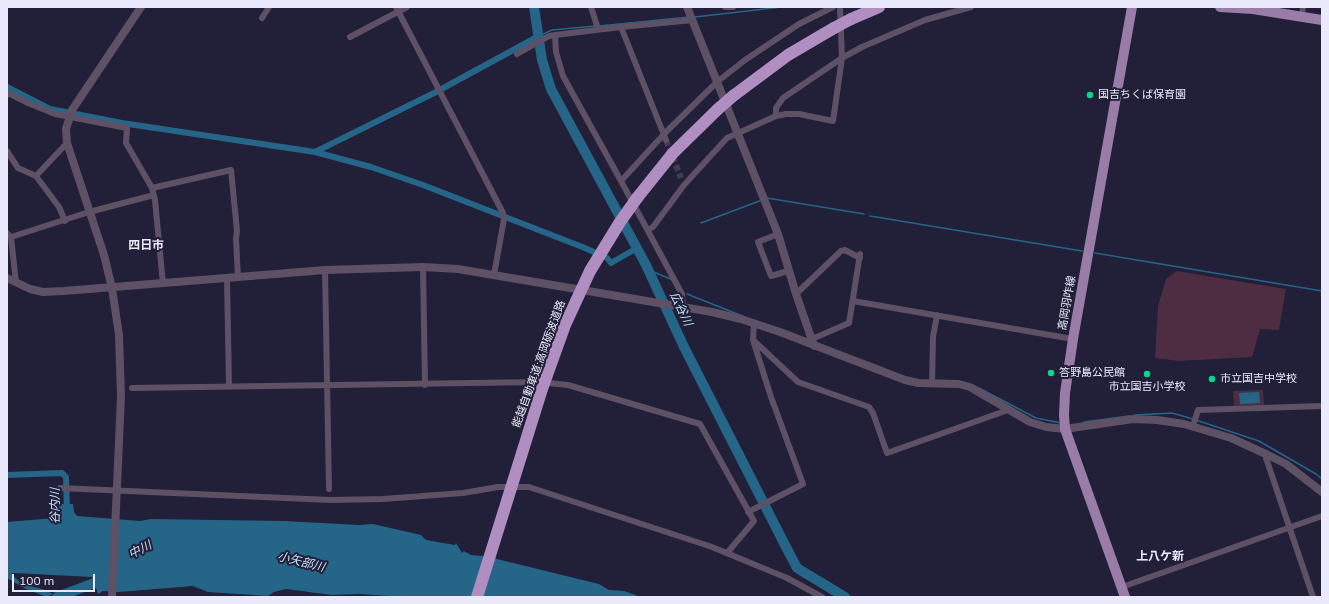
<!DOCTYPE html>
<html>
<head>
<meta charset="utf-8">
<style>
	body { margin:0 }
	#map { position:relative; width:1329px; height:604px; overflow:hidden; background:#221f38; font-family:Mulish,sans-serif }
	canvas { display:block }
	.frame { position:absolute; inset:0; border:8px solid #ebeafc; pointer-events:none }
	.scale { position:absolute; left:12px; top:574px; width:83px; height:18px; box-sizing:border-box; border:2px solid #ebeafc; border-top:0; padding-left:5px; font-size:12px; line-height:14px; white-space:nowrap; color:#ebeafc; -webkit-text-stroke:3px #221f38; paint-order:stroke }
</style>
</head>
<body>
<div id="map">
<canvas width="1329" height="604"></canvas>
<div class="frame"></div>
<div class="scale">100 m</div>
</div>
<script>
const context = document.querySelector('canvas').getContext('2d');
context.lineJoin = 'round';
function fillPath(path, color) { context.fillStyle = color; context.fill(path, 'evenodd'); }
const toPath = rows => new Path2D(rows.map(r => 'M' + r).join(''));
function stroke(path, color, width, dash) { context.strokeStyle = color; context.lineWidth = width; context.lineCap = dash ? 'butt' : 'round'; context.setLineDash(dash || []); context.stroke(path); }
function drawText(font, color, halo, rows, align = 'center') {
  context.font = font + ' Mulish,"Noto Sans JP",sans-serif'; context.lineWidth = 4; context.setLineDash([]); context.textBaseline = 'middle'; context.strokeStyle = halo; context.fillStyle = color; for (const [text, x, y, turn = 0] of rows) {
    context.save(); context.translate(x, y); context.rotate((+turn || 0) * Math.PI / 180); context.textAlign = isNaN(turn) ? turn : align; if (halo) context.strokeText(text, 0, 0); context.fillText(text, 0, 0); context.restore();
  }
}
fillPath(toPath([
	[1177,271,1286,289,1279,330,1260,329,1252,357,1179,361,1155,358,1158,306,1166,279],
	[1263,390,1264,405,1234,406,1233,391]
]), '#4e2c42');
fillPath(toPath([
	[1259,392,1260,403,1240,404,1239,393],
	[59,504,73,504,74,512,77,516,140,521,151,519,284,521,359,525,373,524,421,535,426,540,455,545,456,543,462,553,464,551,471,555,494,557,497,559,599,584,609,590,624,591,641,597,403,597,360,594,332,595,286,589,274,592,268,596,208,592,193,586,119,592,103,591,98,594,92,577,14,573,11,574,22,584,42,589,53,594,47,597,26,589,7,578,7,522,55,518,59,512]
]), '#256588');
stroke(toPath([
	[695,17,782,7],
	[599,26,689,17],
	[537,37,552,30,595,26],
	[767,198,864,214],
	[870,216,1082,251],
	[701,223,762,200],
	[1095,253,1322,291],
	[649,270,673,280],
	[687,294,745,317],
	[979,388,1036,418,1061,423],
	[1135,415,1172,413,1193,419],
	[1196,420,1259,441,1316,474,1322,479],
	[1084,422,1129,416]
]), '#256588', 1.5);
stroke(toPath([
	[7,87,50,109,122,123,315,152,371,167,423,185,585,248,607,258,611,263,637,248],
	[315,152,436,92,537,37],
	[7,475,62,473,66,477,67,512]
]), '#256588', 6);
stroke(toPath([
	[534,7,542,60,551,89,646,265,684,347,785,545,797,568,845,597],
	[57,597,108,578]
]), '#256588', 10);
stroke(toPath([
	[666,140,681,178]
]), '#403d55', 6, [6, 3]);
stroke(toPath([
	[396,7,503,213,504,219,494,275],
	[591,7,598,29],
	[725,7,733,7],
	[1302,16,1303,7],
	[262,18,269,7],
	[621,27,555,35,556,52,563,76,621,181],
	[350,37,407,7],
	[517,54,549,36,555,35],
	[7,95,8,93,28,103,55,114,127,128,126,143,152,188,155,200,163,284],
	[776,116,776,108,783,98,842,58,862,47,925,20,971,7],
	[666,140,621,27,693,20],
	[7,151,18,168,36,176,59,207,65,221],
	[36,176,67,143],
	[152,188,231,170,237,231,236,239,238,277],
	[648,230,653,227,684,185,727,138,776,116,786,114,799,114,833,121,842,58,840,7],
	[7,233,11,237,16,283],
	[778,234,758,242,771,276,788,271],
	[11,237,89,212,154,195],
	[423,267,425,385],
	[325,270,329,489],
	[227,278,229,386],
	[796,294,841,251,845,250,860,258],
	[853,301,1073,339],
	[683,307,682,294,621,181,664,134,717,82,745,60,799,24,833,7],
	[754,324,753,340,798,382,869,407,873,413,887,453,1008,410],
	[812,339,849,323,860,254],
	[932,384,933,337,937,315],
	[132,388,538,382,568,385,700,424,754,521,727,553],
	[1193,426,1198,410,1322,406],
	[1268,455,1266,458,1313,597],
	[60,488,330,500,383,499,463,493,498,487,529,487,712,547,787,578,822,597],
	[748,512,803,484,771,397,753,340],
	[1122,587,1322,516]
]), '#5e5065', 6);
stroke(toPath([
	[687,7,778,234,796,294,814,346],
	[7,278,30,289,43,292,64,291,325,270,423,267,458,269,712,312,741,319,780,332,905,380,918,383,959,384,970,387,1030,422,1046,427,1065,429,1133,419,1157,420,1184,424,1231,438,1268,455,1286,464,1322,492],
	[112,597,121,397,119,335,112,288,104,255,67,143,66,129,72,110,141,7]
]), '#5e5065', 8);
stroke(toPath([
	[1220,7,1253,9,1322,20],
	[1125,597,1065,429,1064,415,1065,393,1073,339,1132,7]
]), '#9a7ca8', 10);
stroke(toPath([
	[851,19,879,7],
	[733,96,788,55,834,28],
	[637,198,673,153,718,109]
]), '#b18ec2', 12);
stroke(toPath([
	[834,28,851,19],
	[718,109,733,96],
	[477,597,542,389,565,325,590,271,620,222,637,198]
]), '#b18ec2', 12);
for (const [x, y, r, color] of [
	[1090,95,4,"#04d98b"],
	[1051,373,4,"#04d98b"],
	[1147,374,4,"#04d98b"],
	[1212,379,4,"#04d98b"]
]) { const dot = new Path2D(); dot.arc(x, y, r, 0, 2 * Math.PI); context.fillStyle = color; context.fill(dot); stroke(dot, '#221f38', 1.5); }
drawText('11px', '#ebeafc', '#221f38', [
	["国吉ちくば保育園",1098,95],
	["答野島公民館",1059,373],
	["市立国吉中学校",1220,379],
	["市立国吉小学校",1147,387,"center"]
], 'left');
drawText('11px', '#ebeafc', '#221f38', [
	["高岡羽咋線",1067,303,-80],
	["能越自動車道;高岡砺波道路",539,364,-70]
]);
drawText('bold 12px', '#ebeafc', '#221f38', [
	["四日市",146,245],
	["上八ケ新",1160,556]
]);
drawText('italic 12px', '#c2e3f9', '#221f38', [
	["広谷川",681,309,65],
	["谷内川",55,506,-90],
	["中川",140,550,-28],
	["小矢部川",301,562,14]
]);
</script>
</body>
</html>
